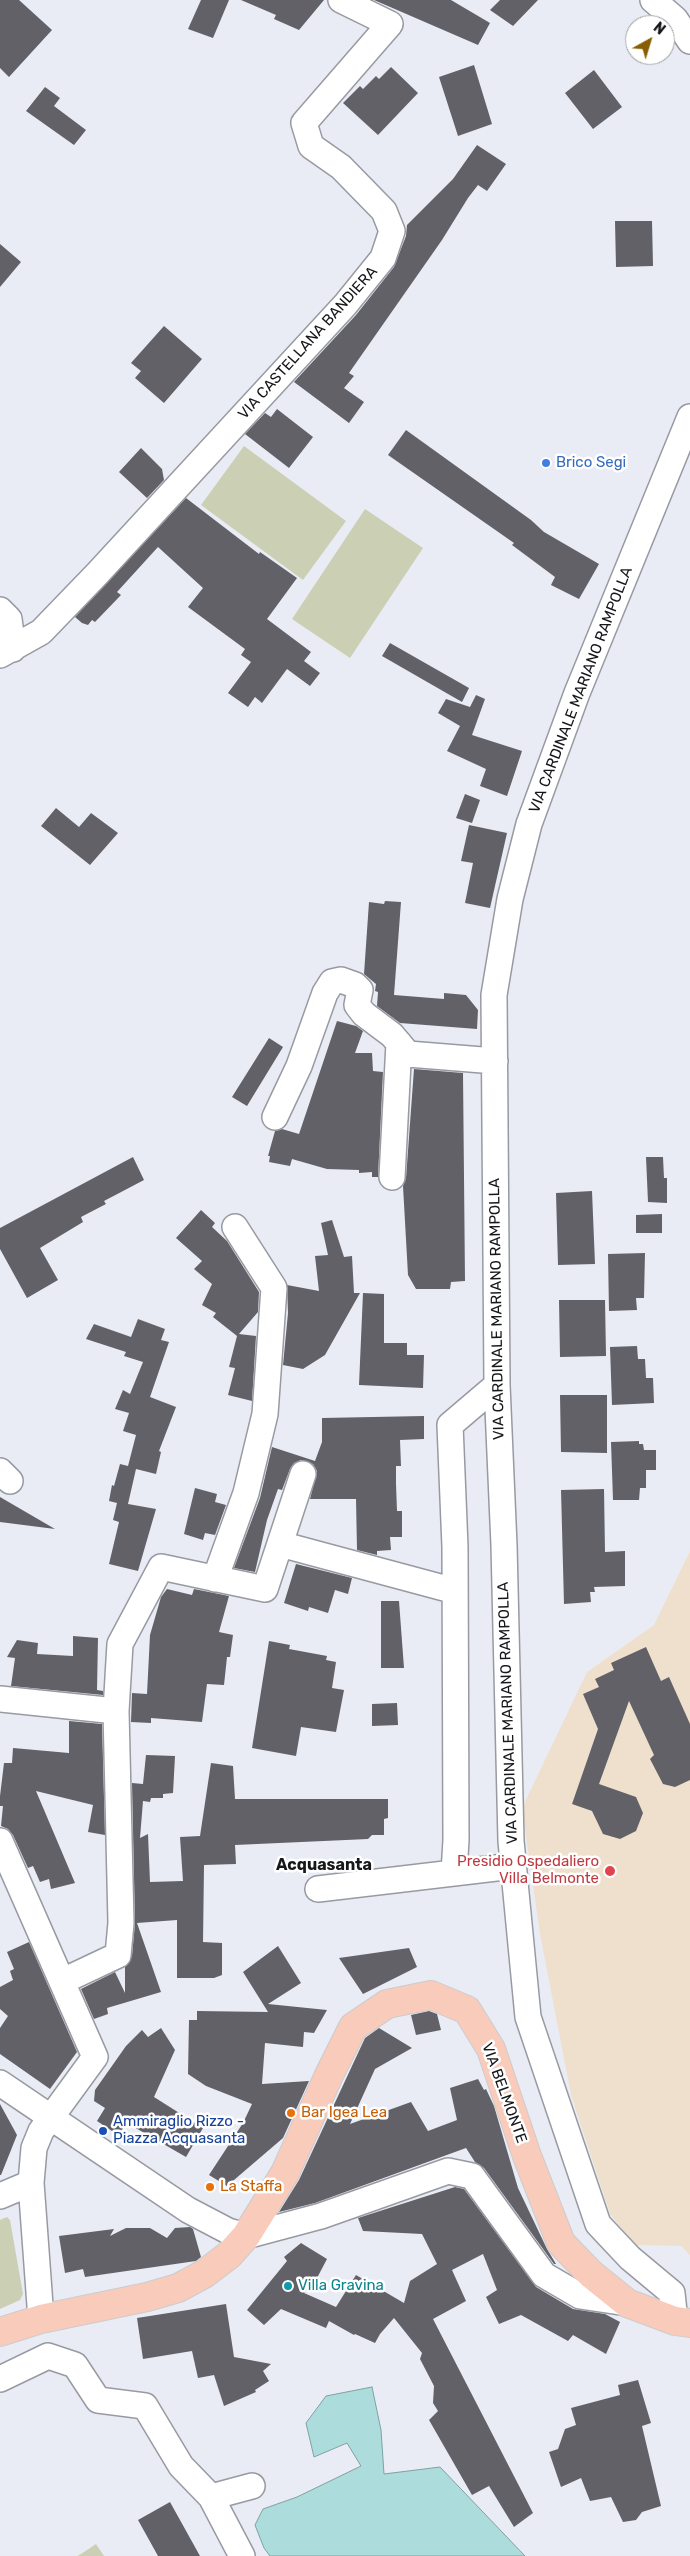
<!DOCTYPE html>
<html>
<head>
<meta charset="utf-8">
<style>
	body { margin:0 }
	#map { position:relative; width:690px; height:2556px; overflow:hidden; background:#e9ecf5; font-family:Rubik,sans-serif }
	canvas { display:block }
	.north { position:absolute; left:625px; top:15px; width:50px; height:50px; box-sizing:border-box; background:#fff; border:1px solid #a2a2a3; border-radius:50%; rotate:39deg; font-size:14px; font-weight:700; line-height:20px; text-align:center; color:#16171a }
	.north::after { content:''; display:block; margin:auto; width:18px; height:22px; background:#885e00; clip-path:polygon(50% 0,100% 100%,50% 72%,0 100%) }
</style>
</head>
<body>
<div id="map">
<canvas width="690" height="2556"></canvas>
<div class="north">N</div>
</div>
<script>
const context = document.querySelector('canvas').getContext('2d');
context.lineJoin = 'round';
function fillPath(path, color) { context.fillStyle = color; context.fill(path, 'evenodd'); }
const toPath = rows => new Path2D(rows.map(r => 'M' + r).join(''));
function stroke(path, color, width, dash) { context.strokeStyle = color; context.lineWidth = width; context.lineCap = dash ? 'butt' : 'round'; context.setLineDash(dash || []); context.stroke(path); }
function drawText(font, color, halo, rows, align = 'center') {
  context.font = font + ' Rubik,sans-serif'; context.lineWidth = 5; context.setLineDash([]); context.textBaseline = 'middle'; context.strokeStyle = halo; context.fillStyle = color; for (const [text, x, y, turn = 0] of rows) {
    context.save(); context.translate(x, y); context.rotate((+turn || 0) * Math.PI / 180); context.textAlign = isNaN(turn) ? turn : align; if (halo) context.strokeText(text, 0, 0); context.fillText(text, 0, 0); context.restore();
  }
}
fillPath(toPath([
	[690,1551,690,2255,681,2246,635,2245,610,2214,571,2095,540,1934,522,1808,587,1672,654,1625]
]), '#efe0cd');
fillPath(toPath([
	[244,446,346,521,303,580,201,505],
	[365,509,423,548,350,658,292,619],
	[7,2217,10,2220,23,2294,20,2300,0,2309,0,2220],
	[96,2544,104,2556,77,2556,81,2554]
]), '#cbd0b5');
const water = toPath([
	[372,2387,381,2430,384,2474,440,2467,525,2556,270,2556,264,2548,255,2525,263,2509,297,2497,361,2466,347,2443,314,2457,306,2423,326,2396,372,2387]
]);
fillPath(water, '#acdcdc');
stroke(water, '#7fa1a2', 1);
fillPath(toPath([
	[0,0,19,0,52,30,9,77,0,68],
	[201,0,229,0,213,38,188,29],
	[241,0,324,0,299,30,274,19,276,15],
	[374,0,451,0,490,23,478,45],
	[500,0,538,0,513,26,490,10],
	[474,65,492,124,458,136,439,77],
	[391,67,418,93,378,135,343,103,360,86,363,89,376,76,379,79],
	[594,70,622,107,593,129,565,93],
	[45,87,60,98,54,106,86,130,74,145,26,111],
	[477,145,506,164,487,191,478,185,468,198,442,240,349,373,354,376,344,388,364,402,349,423,294,382,356,315,394,267,406,236,407,225,453,179],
	[615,221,652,221,653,266,616,267],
	[0,244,21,262,0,287],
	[164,326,202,359,164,403,135,378,141,371,131,363],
	[277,409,313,437,289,468,245,434,265,413,271,417],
	[406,430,531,520,544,532,599,564,579,599,551,585,555,577,512,545,514,543,388,455],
	[141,448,162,469,164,480,147,498,119,472],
	[186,498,259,554,260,552,297,578,267,619,311,652,304,661,320,673,310,686,287,669,262,703,255,697,248,707,228,693,251,662,241,655,245,649,188,607,203,588,158,547,117,592,121,595,95,622,92,620,88,625,82,623,75,617],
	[390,643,469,688,462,702,382,656],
	[476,695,485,699,472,735,522,751,507,796,480,786,486,769,447,751,460,726,438,713,446,699,470,707],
	[465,794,480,800,472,823,456,818],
	[56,808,79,827,91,813,118,833,90,865,41,826],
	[469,825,507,833,490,908,465,903,473,863,461,861],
	[385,901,401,902,394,995,444,999,444,993,466,995,478,1010,477,1029,400,1023,377,1006,378,992,375,991,376,984,364,974,369,902,384,904],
	[337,1021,356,1026,363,1031,355,1053,372,1053,373,1071,383,1072,378,1177,372,1177,372,1172,359,1173,359,1170,327,1169,292,1159,290,1166,269,1162,270,1156,268,1156,275,1131,282,1129,299,1134],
	[269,1038,283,1047,247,1106,232,1097],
	[414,1069,463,1073,465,1281,451,1282,450,1289,416,1289,408,1275,403,1186,406,1178],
	[133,1157,144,1180,104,1201,106,1204,81,1217,83,1222,40,1248,58,1280,27,1298,0,1249,0,1228],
	[646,1157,663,1157,664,1178,667,1178,667,1203,648,1202],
	[592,1191,595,1264,558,1265,556,1193],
	[201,1210,215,1223,212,1227,227,1241,259,1292,258,1312,239,1334,256,1336,252,1401,228,1395,235,1368,229,1367,237,1336,213,1317,216,1313,202,1305,212,1284,194,1269,202,1261,176,1238],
	[662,1214,662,1233,636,1233,636,1215],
	[332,1220,344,1257,352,1256,354,1293,360,1293,325,1355,303,1369,283,1365,288,1313,287,1285,319,1291,315,1256,328,1255,321,1223],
	[645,1253,644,1298,636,1298,637,1310,609,1311,608,1254],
	[363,1293,384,1294,384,1343,407,1343,407,1355,424,1355,423,1388,359,1385],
	[559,1300,605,1300,606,1356,560,1357],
	[138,1319,165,1329,161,1340,169,1342,150,1397,176,1407,159,1451,161,1452,156,1474,136,1469,128,1504,156,1509,138,1571,109,1564,119,1522,113,1520,117,1503,109,1501,112,1485,114,1486,120,1464,128,1466,136,1435,123,1431,129,1413,115,1409,123,1390,130,1394,143,1362,124,1356,126,1352,86,1339,94,1324,131,1337],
	[637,1346,638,1359,645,1359,646,1378,653,1378,654,1403,612,1405,610,1347],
	[560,1395,607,1395,607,1453,561,1452],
	[424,1416,424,1439,400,1440,401,1466,396,1466,396,1484,397,1511,402,1511,402,1537,390,1537,391,1550,377,1551,377,1555,357,1550,356,1499,310,1499,317,1471,313,1464,301,1460,294,1463,290,1469,282,1490,278,1489,267,1520,255,1572,234,1568,260,1498,272,1447,315,1461,322,1442,322,1418],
	[639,1441,639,1444,643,1444,644,1450,656,1450,656,1470,646,1470,646,1488,640,1488,639,1500,613,1500,611,1442],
	[195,1488,217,1494,215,1502,226,1505,215,1535,205,1533,203,1540,184,1534],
	[604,1489,605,1552,625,1551,625,1586,594,1587,595,1592,590,1592,591,1602,564,1604,561,1490],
	[0,1497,55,1529,0,1522],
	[296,1564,352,1578,348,1594,335,1590,328,1613,309,1607,308,1611,284,1603],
	[167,1589,192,1595,194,1589,229,1596,219,1632,233,1635,230,1657,227,1657,224,1685,207,1684,202,1722,151,1718,151,1723,131,1722,132,1693,147,1694,150,1635,161,1597],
	[381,1601,399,1601,404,1668,381,1668],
	[73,1636,98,1638,97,1690,103,1691,103,1695,11,1686,15,1658,7,1657,17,1640,38,1643,37,1654,73,1656],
	[269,1641,290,1645,289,1649,327,1656,326,1660,336,1662,332,1688,344,1690,336,1732,301,1727,296,1756,252,1748],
	[646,1647,661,1681,669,1677,690,1724,690,1780,675,1787,663,1784,650,1759,654,1755,629,1701,599,1784,636,1797,643,1813,636,1831,620,1839,603,1834,592,1811,572,1804,598,1729,583,1694,599,1687,595,1679,614,1670,611,1663],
	[397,1703,398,1725,372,1726,372,1704],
	[69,1721,102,1724,105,1835,88,1832,93,1805,36,1791,75,1883,51,1889,49,1879,40,1882,33,1866,28,1868,13,1835,8,1829,1,1826,3,1806,0,1806,0,1796,4,1763,12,1763,13,1748,69,1753],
	[146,1755,175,1756,173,1793,163,1794,163,1798,151,1798,150,1802,143,1801,140,1838,148,1834,150,1882,183,1881,180,1837,200,1836,211,1763,233,1766,235,1799,388,1799,388,1818,384,1819,384,1835,372,1835,368,1839,235,1845,236,1864,204,1865,203,1942,222,1943,222,1975,214,1978,177,1978,177,1920,137,1923,161,1992,107,2008,108,2014,94,2019,81,1989,115,1972,125,1993,125,1967,132,1956,135,1923,132,1783,143,1784],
	[29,1942,77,2052,50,2089,0,2054,0,2028,8,2016,0,2009,0,1987,13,1980,10,1971,14,1969,7,1952],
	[278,1946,301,1983,268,2004,327,2010,314,2033,304,2032,303,2047,265,2043,262,2084,309,2081,283,2138,227,2186,209,2175,243,2123,252,2104,206,2086,188,2074,189,2020,197,2020,197,2011,268,2012,243,1972],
	[409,1948,417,1967,363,1994,339,1958],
	[429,2011,437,2014,441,2030,416,2035,411,2015],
	[161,2028,175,2050,154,2097,203,2128,186,2157,127,2123,118,2135,97,2121,105,2108,94,2101,95,2090,126,2046,142,2030,148,2037],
	[379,2028,412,2048,375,2069,350,2124,411,2102,428,2131,457,2120,450,2088,478,2079,484,2090,486,2089,494,2106,518,2188,547,2249,556,2264,554,2264,484,2168,475,2162,466,2148,315,2203,279,2212,299,2180,365,2038],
	[0,2104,17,2135,1,2175,0,2175],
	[455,2187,464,2189,536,2287,573,2309,605,2314,620,2322,606,2354,573,2335,568,2341,521,2315,499,2324,486,2297,497,2290,483,2254,452,2270,466,2301,433,2319,533,2513,514,2527,489,2486,472,2495,429,2420,438,2411,433,2403,434,2386,420,2359,422,2353,394,2318,380,2334,375,2343,355,2334,354,2335,329,2321,326,2328,281,2309,264,2325,247,2310,287,2261,284,2257,301,2243,327,2259,317,2278,304,2293,336,2307,356,2275,404,2303,410,2281,437,2264,422,2234,363,2231,358,2218],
	[190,2227,193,2229,201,2257,196,2261,85,2277,83,2269,65,2273,59,2236,114,2229,110,2236,126,2228,150,2228,167,2238,175,2228],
	[226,2304,234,2357,271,2364,263,2371,269,2381,255,2390,256,2392,224,2406,214,2375,198,2378,192,2351,143,2359,137,2318],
	[638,2380,651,2423,642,2426,661,2506,642,2512,636,2520,623,2522,611,2497,590,2501,581,2478,561,2487,549,2452,558,2449,565,2429,576,2425,571,2408,620,2395,618,2385],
	[170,2502,200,2556,158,2556,138,2520]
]), '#626168');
const minor = toPath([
	[653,0,675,19,690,41],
	[0,610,9,619,13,649],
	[0,655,41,632,97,574,345,305,383,258,392,231,384,211,341,167,311,146,304,123,390,24,341,0],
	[275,1117,299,1066,325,993,332,982,341,980,355,985,360,990,357,1005,364,1014,392,1035,408,1054,495,1061],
	[392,1177,399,1043],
	[0,1471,10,1481],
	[280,1544,455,1591],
	[215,1579,246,1493,265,1414,274,1288,235,1227],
	[0,1699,116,1711],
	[0,1841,95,2057,41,2131,34,2148,31,2183,41,2319],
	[454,1873,456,1840,455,1547,450,1425,497,1385],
	[318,1889,513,1866],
	[63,1981,118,1955,121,1923,116,1711,120,1644,161,1567,265,1589,303,1474],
	[0,2083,188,2210,228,2231,246,2236,321,2216,448,2171,472,2176,544,2275,580,2296,627,2303],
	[0,2196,31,2183],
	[675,2321,672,2293,630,2258,598,2224,528,2017,511,1841,504,1545,497,1385,494,995,510,899,529,824,577,693,690,417],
	[0,2379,48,2356,75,2365,98,2400,145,2406,181,2466,211,2497,242,2556],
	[211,2497,252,2486]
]);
const major = toPath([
	[0,2332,41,2319,147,2297,178,2288,204,2274,229,2255,246,2236,285,2173,329,2075,353,2027,387,2004,431,1995,467,2010,491,2049,527,2156,561,2243,591,2274,627,2303,675,2321,690,2323]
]);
stroke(minor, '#989aa2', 28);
stroke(major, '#cccccd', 30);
stroke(minor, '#fff', 25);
stroke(major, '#f9cbbb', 28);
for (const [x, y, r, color] of [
	[546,463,5,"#3f7fe0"],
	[610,1871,6,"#e0444e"],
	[291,2113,5,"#e8710a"],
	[103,2131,5,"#1a4fb4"],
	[210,2187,5,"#e8710a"],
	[288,2286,5,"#0f9aa8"]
]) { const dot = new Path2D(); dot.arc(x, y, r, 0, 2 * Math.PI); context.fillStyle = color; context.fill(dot); stroke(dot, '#fff', 2); }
drawText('15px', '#16171a', '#fff', [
	["VIA CASTELLANA BANDIERA",308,343,-48],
	["VIA CARDINALE MARIANO RAMPOLLA",581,690,-69],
	["VIA CARDINALE MARIANO RAMPOLLA",497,1309,-91],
	["VIA CARDINALE MARIANO RAMPOLLA",508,1713,-92],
	["VIA BELMONTE",504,2093,70]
]);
drawText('15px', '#366cbe', '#fff', [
	["Brico Segi",556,463]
], 'left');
drawText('15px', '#be3a42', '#fff', [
	["Presidio Ospedaliero",599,1862],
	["Villa Belmonte",599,1879]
], 'right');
drawText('15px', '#c56008', '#fff', [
	["Bar Igea Lea",301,2113],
	["La Staffa",220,2187]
], 'left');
drawText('15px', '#164399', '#fff', [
	["Ammiraglio Rizzo -",113,2122],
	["Piazza Acquasanta",113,2139]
], 'left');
drawText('15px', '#0d838f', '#fff', [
	["Villa Gravina",298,2286]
], 'left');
drawText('bold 16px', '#16171a', '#fff', [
	["Acquasanta",324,1865]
]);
</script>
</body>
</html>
